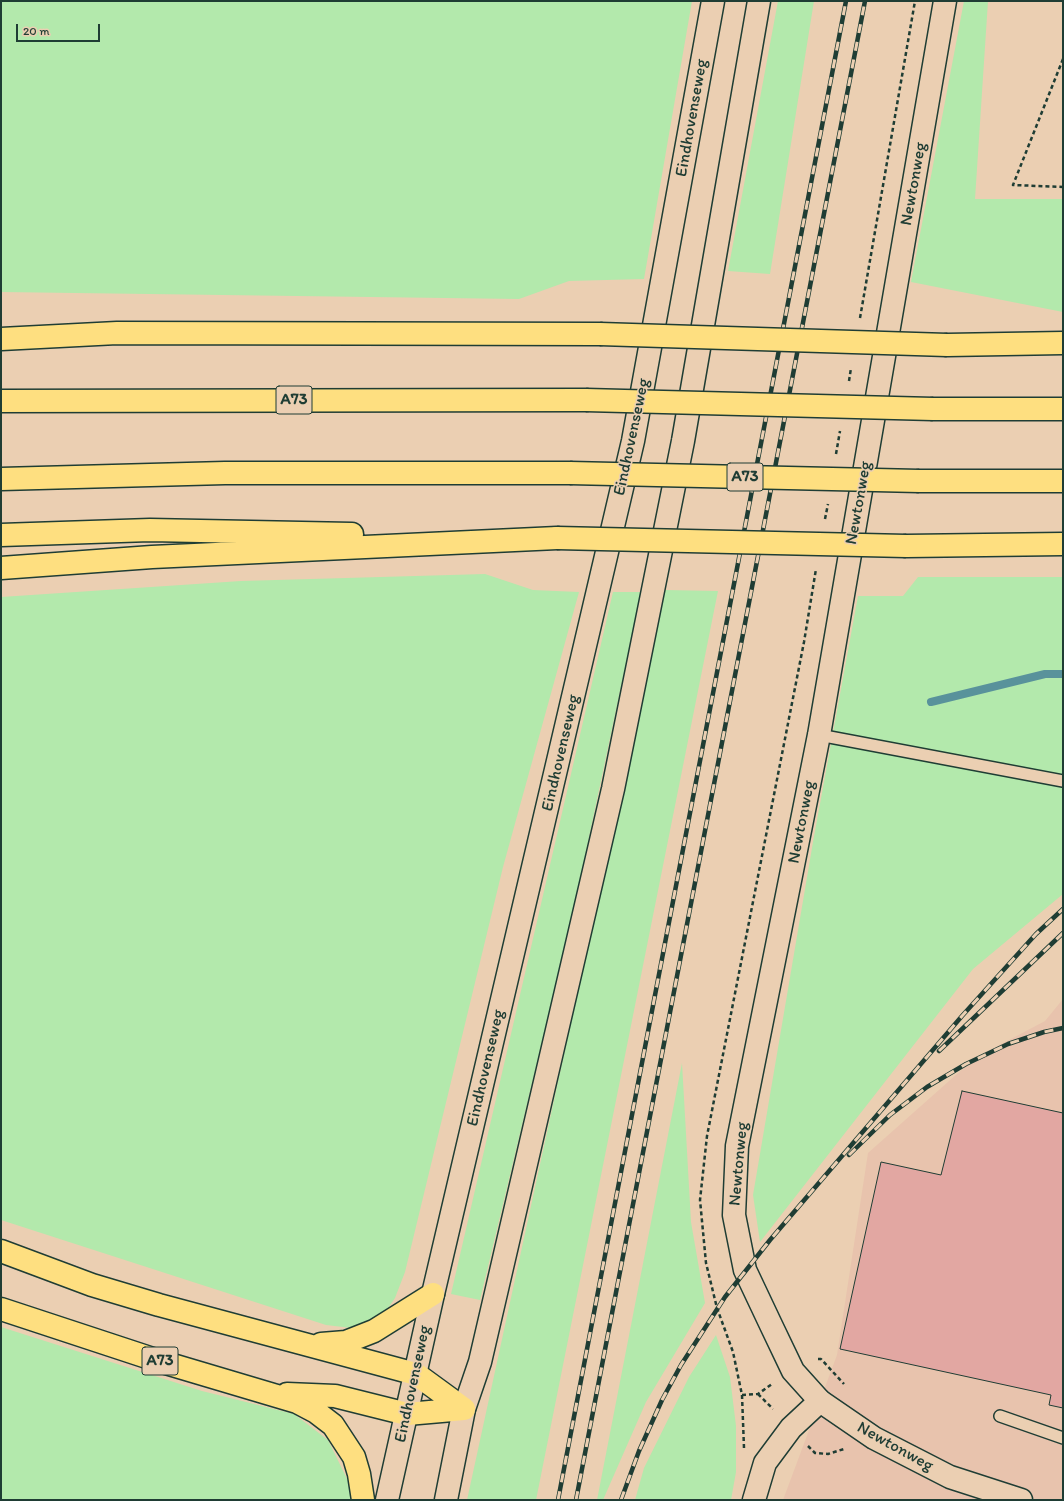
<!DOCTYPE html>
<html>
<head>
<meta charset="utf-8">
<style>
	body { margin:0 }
	#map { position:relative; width:1064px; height:1501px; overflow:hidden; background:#ebcfb2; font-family:Itim,sans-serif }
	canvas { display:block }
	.frame { position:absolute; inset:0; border:2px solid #1f3d34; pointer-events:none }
	.scale { position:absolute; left:16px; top:24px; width:84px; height:18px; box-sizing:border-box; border:2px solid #1f3d34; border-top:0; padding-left:5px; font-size:12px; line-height:14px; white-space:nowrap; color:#1f3d34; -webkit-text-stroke:3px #ebcfb2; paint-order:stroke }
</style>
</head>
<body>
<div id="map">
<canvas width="1064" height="1501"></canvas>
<div class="frame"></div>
<div class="scale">20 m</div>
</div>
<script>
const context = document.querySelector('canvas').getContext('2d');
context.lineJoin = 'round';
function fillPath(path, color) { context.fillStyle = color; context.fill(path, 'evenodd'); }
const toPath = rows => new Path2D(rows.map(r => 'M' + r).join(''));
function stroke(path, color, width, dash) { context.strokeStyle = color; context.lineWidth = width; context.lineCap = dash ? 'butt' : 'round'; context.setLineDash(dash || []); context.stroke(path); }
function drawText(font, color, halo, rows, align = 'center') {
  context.font = font + ' Itim,sans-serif'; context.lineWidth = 3; context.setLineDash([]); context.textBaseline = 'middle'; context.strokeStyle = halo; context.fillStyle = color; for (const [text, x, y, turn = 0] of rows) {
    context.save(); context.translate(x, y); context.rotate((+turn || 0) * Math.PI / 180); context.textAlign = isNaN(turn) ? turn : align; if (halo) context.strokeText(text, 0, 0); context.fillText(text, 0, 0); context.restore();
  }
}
fillPath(toPath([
	[1063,999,1063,1500,783,1500,837,1355,868,1153,975,1058,1045,1021]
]), '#e8c3ad');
fillPath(toPath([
	[1,1,692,1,644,279,569,281,519,299,1,292],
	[778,1,814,1,770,274,728,271],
	[964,1,988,1,975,199,1063,199,1063,312,911,282],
	[485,574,533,590,579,592,503,867,405,1272,395,1298,380,1320,360,1329,326,1325,1,1220,1,597,241,581],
	[918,577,1063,577,1063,894,973,969,760,1242,753,1195,813,842,858,596,903,596],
	[665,590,718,591,536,1500,467,1500],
	[613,592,641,592,574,908,480,1300,451,1294],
	[682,1063,691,1222,705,1303,646,1402,603,1500,597,1500],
	[1,1327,202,1391,294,1414,328,1440,351,1487,352,1500,1,1500],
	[716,1335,730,1377,736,1426,736,1472,731,1500,635,1500,644,1468,689,1377]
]), '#b3e9ac');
stroke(toPath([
	[931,702,1045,674,1063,674]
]), '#59929b', 8);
const building = toPath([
	[962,1091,1063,1113,1063,1408,1049,1405,1051,1395,840,1349,881,1162,941,1175,962,1091]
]);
fillPath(building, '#e2a7a2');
stroke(building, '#1f3d34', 1);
const service = toPath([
	[819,735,1063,781],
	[1000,1416,1063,1438]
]);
const minor = toPath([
	[754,1500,765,1463,791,1428,820,1401]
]);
const tertiary = toPath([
	[945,1,819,735,737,1146,734,1215,745,1270,771,1325,793,1371,820,1401,874,1438,950,1477,1021,1500]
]);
const secondary = toPath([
	[387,1500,433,1294,633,441,713,1],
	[446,1500,464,1409,480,1362,613,789,683,441,759,1]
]);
const motorway = toPath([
	[1,339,117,333,600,334],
	[947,345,1063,343],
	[1,401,586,400],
	[933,409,1063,409],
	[1,479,225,473,570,473],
	[919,481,1063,481],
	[1,535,150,530,352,534],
	[906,546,1063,544],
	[1,568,152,557,557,538],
	[1,1251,92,1285,159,1305,416,1374,464,1409],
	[1,1309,159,1361,297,1402,316,1412,333,1425,354,1457,359,1474,363,1500],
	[321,1344,346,1342,374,1331,433,1294],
	[287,1394,335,1396,407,1414,464,1409]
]);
stroke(service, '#1f3d34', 14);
stroke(minor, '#1f3d34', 25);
stroke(tertiary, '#1f3d34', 25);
stroke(secondary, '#1f3d34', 25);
stroke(motorway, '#1f3d34', 25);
stroke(toPath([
	[1063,59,1013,185,1063,187],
	[860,318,915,1],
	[849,381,851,368],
	[836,454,840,431],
	[825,519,828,504],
	[818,1359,821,1359,844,1384],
	[758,1394,773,1409],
	[742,1395,758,1394,772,1384],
	[808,1446,815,1453,828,1454,844,1449],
	[744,1448,742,1395,733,1352,717,1308,706,1263,700,1200,707,1136,804,642,816,569]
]), '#1f3d34', 2.5, [4, 3]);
stroke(service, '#ebcfb2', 11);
stroke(minor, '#ebcfb2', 22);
stroke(tertiary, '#ebcfb2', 22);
stroke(secondary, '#ebcfb2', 22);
stroke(motorway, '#fedf80', 22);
const rail = toPath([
	[939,1051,1063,933],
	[849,1155,890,1115,927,1087,966,1064,1008,1044,1044,1032,1063,1028],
	[558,1500,846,1],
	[576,1500,865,1],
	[621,1500,639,1451,662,1400,681,1365,725,1297,770,1240,962,1016,1036,934,1063,909]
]);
stroke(rail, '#1f3d34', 4.5);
stroke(rail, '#ebcfb2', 3, [9]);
const motorwayBridge = toPath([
	[600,334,947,345],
	[586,400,933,409],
	[570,473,919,481],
	[557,538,906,546]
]);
stroke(motorwayBridge, '#1f3d34', 25, []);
stroke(motorwayBridge, '#fedf80', 22);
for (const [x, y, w] of [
	[294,400,36],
	[745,477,36],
	[160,1361,36]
]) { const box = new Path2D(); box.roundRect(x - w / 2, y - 14, w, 28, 3); context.fillStyle = '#ebcfb2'; context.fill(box); stroke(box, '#1f3d34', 1); }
drawText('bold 16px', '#1f3d34', null, [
	["A73",294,400],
	["A73",745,477],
	["A73",160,1361]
]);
drawText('17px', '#1f3d34', '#ebcfb2', [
	["Eindhovenseweg",692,118,-80],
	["Newtonweg",914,184,-80],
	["Eindhovenseweg",632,437,-78],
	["Newtonweg",859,503,-80],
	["Eindhovenseweg",561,753,-77],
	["Newtonweg",802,822,-79],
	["Eindhovenseweg",486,1068,-77],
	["Newtonweg",739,1164,-85],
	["Eindhovenseweg",413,1384,-78],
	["Newtonweg",895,1447,29]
]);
</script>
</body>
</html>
